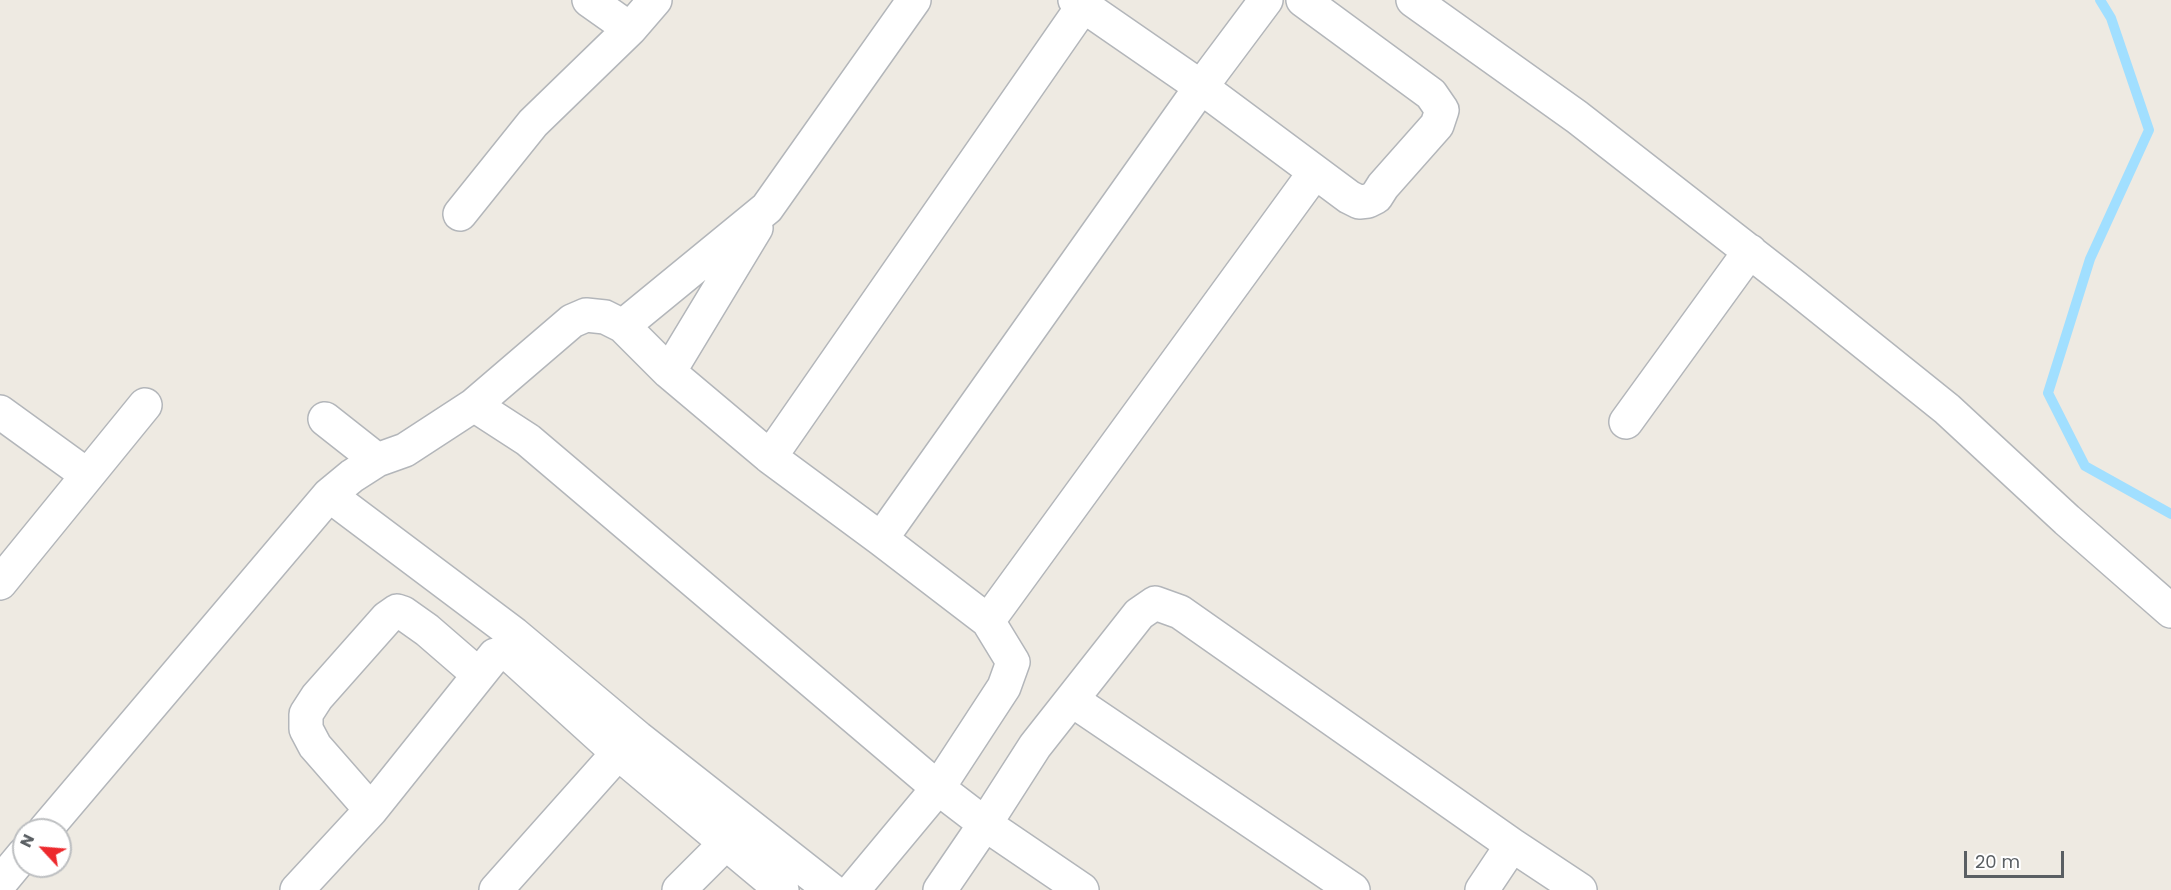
<!DOCTYPE html>
<html>
<head>
<meta charset="utf-8">
<style>
	body { margin:0 }
	#map { position:relative; width:2171px; height:890px; overflow:hidden; background:#eeeae2; font-family:Poppins,sans-serif }
	canvas { display:block }
	.north { position:absolute; left:12px; top:818px; width:60px; height:60px; box-sizing:border-box; background:#fff; border:2px solid #bdbfc1; border-radius:50%; rotate:296deg; font-size:16px; font-weight:700; line-height:24px; text-align:center; color:#5a5f63 }
	.north::after { content:''; display:block; margin:auto; width:21px; height:27px; background:#ed292d; clip-path:polygon(50% 0,100% 100%,50% 72%,0 100%) }
	.scale { position:absolute; left:1964px; top:851px; width:100px; height:27px; box-sizing:border-box; border:3px solid #5a5f63; border-top:0; padding-left:8px; font-size:18px; line-height:21px; white-space:nowrap; color:#5a5f63; -webkit-text-stroke:4px #fff; paint-order:stroke }
</style>
</head>
<body>
<div id="map">
<canvas width="2171" height="890"></canvas>
<div class="north">N</div>
<div class="scale">20 m</div>
</div>
<script>
const context = document.querySelector('canvas').getContext('2d');
context.lineJoin = 'round';
const toPath = rows => new Path2D(rows.map(r => 'M' + r).join(''));
function stroke(path, color, width, dash) { context.strokeStyle = color; context.lineWidth = width; context.lineCap = dash ? 'butt' : 'round'; context.setLineDash(dash || []); context.stroke(path); }
stroke(toPath([
	[2100,0,2111,18,2149,130,2090,259,2048,393,2085,466,2171,514]
]), '#a1dfff', 10);
const minor = toPath([
	[589,0,630,29],
	[1075,0,1201,87,1349,197,1359,202,1368,201,1376,197,1383,186,1437,125,1442,110,1431,94,1303,0],
	[1413,0,1577,117,1795,287,1947,409,2067,520,2171,611],
	[460,214,533,123,630,29,655,0],
	[623,326,767,208,914,0],
	[669,372,756,228],
	[474,405,572,321,586,315,605,317,623,326,669,372,770,457,881,539,988,621,1013,662,1004,687,938,788,853,890],
	[0,412,87,475],
	[325,419,377,460],
	[1626,422,1750,251],
	[770,457,1083,6],
	[329,495,514,634,638,738,831,890],
	[881,539,1201,87,1266,0],
	[0,583,145,405],
	[988,621,1315,172],
	[1072,700,1353,890],
	[371,810,315,746,306,729,306,714,317,697,387,618,397,611,403,613,427,630,479,675],
	[45,830,329,495,352,476,377,460,405,450,474,405,528,440,938,788,985,824,1082,890],
	[0,883,24,854],
	[297,890,371,810,495,655,502,654,510,655,618,753,782,890],
	[496,890,618,753],
	[679,890,726,843],
	[940,890,985,824,1035,746,1139,614,1155,603,1180,612,1512,845,1580,890],
	[1482,890,1512,845]
]);
stroke(minor, '#b3b6ba', 36);
stroke(minor, '#fff', 33);
</script>
</body>
</html>
